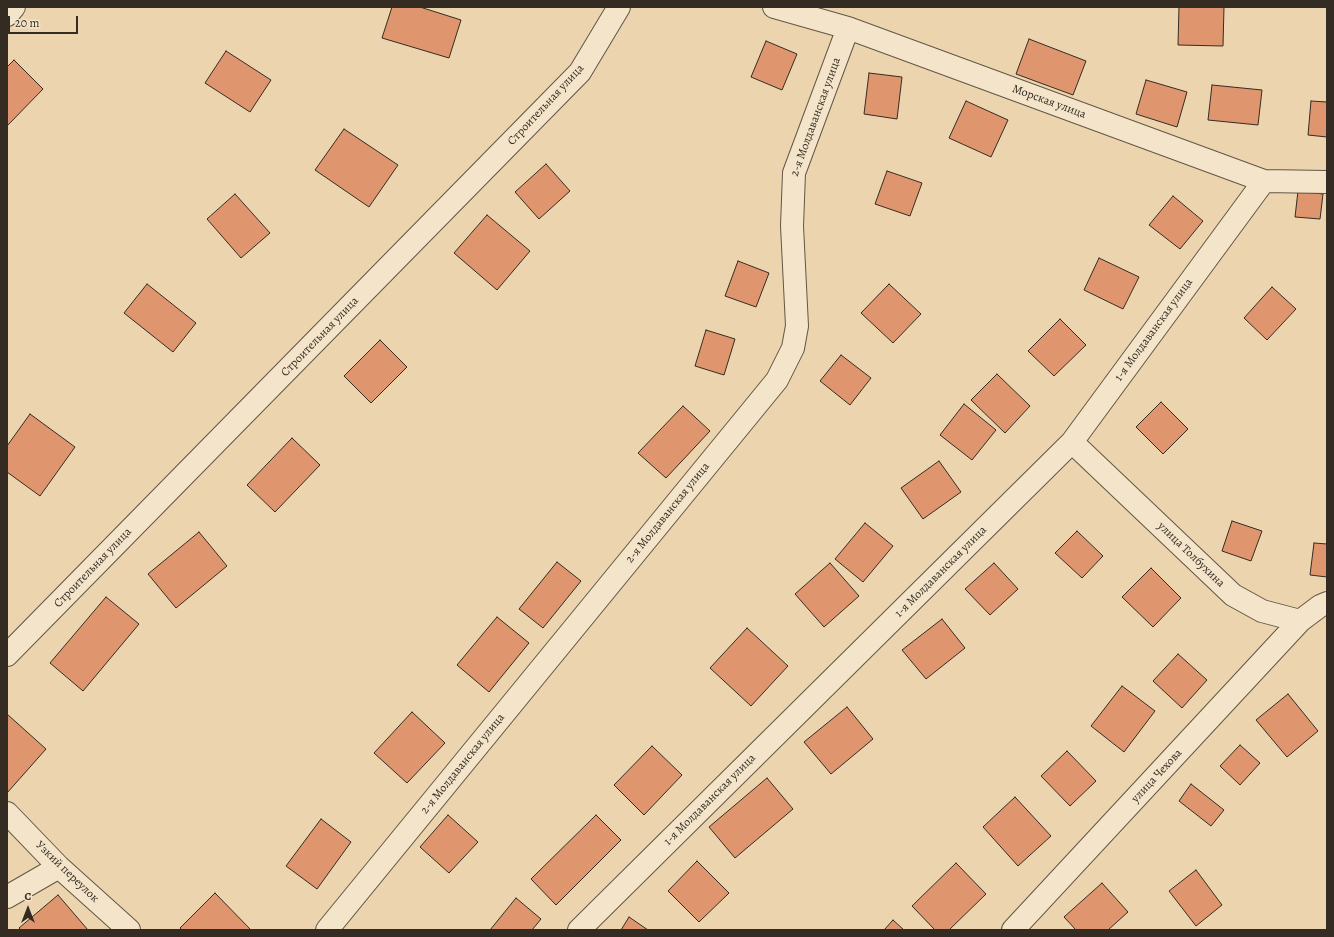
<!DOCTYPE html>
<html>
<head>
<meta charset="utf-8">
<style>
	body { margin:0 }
	#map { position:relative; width:1334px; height:937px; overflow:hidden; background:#ecd5ae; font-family:Alegreya,serif }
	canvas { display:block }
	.frame { position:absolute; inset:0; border:8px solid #342c22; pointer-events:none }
	.north { position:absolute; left:8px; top:889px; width:40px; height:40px; -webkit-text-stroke:3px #f3e4ca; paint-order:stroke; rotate:0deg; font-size:11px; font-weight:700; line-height:16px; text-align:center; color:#342c22 }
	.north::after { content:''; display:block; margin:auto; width:14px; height:18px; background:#342c22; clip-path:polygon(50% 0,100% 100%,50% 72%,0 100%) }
	.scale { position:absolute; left:8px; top:16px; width:70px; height:18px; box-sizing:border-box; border:2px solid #342c22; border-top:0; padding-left:5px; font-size:12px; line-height:14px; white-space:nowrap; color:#342c22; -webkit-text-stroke:3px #f3e4ca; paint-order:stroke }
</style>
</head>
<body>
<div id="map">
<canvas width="1334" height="937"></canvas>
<div class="frame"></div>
<div class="north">С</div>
<div class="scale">20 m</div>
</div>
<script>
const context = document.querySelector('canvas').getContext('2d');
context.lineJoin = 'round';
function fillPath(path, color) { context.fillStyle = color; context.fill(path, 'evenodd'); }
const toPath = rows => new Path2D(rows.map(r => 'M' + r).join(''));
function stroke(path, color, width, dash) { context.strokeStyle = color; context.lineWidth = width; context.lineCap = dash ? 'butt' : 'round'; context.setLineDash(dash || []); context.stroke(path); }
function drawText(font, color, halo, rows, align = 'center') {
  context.font = font + ' Alegreya,serif'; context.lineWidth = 3.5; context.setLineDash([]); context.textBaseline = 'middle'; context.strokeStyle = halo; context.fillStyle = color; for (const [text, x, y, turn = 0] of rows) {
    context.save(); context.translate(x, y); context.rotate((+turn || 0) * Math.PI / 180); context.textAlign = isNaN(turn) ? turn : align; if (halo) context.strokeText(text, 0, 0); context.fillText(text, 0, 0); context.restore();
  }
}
const building = toPath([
	[392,7,420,7,461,20,449,58,382,38,392,7],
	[1179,7,1224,7,1223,46,1178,45,1179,7],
	[1029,39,1086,61,1073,95,1016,74,1029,39],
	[766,41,797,54,782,90,751,77,766,41],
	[226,51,271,80,250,112,205,83,226,51],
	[14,60,43,89,7,126,7,67,14,60],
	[869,73,902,77,897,119,864,114,869,73],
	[1146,80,1187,92,1177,127,1136,114,1146,80],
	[1212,85,1262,90,1258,125,1208,120,1212,85],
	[966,101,1008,120,991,157,949,138,966,101],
	[1311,101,1327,102,1327,137,1308,135,1311,101],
	[344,129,398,165,369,207,315,170,344,129],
	[546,164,570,191,539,219,515,192,546,164],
	[887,171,922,183,910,216,875,204,887,171],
	[1298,191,1323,194,1320,219,1295,217,1298,191],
	[235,194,270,233,241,258,207,219,235,194],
	[1173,196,1203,221,1180,249,1149,225,1173,196],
	[487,215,530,251,497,290,454,253,487,215],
	[1099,258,1139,277,1123,309,1084,290,1099,258],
	[738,261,769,273,756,307,725,296,738,261],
	[147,284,196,323,173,352,124,313,147,284],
	[889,284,921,314,893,343,861,313,889,284],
	[1272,287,1296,309,1267,340,1244,318,1272,287],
	[1060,319,1086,345,1054,376,1028,351,1060,319],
	[706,330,735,339,724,375,695,366,706,330],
	[380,340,407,367,371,403,344,376,380,340],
	[841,355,871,378,850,405,820,381,841,355],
	[997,374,1030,406,1005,433,971,400,997,374],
	[1161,402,1188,429,1163,454,1136,427,1161,402],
	[964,404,996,430,972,460,940,435,964,404],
	[683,406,710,431,666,478,638,453,683,406],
	[30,414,75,447,40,496,7,472,7,446,30,414],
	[292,438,320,465,275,512,247,485,292,438],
	[939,461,961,492,923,519,901,488,939,461],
	[1232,521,1262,531,1251,561,1222,551,1232,521],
	[865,523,893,546,863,582,835,559,865,523],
	[1077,531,1103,556,1082,578,1055,553,1077,531],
	[199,532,227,566,176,608,148,574,199,532],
	[1314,543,1327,544,1327,577,1310,575,1314,543],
	[557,562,581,581,543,628,519,609,557,562],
	[830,563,859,596,824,627,795,594,830,563],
	[994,563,1018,589,990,615,965,589,994,563],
	[1151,568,1181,598,1153,627,1122,597,1151,568],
	[106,597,139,624,83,691,50,663,106,597],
	[497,617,529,643,489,692,457,665,497,617],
	[942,619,965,648,926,679,902,650,942,619],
	[747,628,788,666,751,706,710,668,747,628],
	[1178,654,1207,680,1182,708,1153,681,1178,654],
	[1122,686,1155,711,1124,752,1091,726,1122,686],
	[1288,694,1318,731,1287,757,1256,720,1288,694],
	[847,707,873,739,831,774,804,742,847,707],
	[412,712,445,743,407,783,374,753,412,712],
	[7,714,46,749,7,793,7,714],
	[1240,745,1260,763,1240,785,1220,766,1240,745],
	[652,746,682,775,644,815,614,785,652,746],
	[1067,751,1096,781,1070,806,1041,776,1067,751],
	[767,778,793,809,735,858,709,827,767,778],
	[1191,784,1224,810,1211,826,1179,801,1191,784],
	[1015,797,1051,836,1018,866,983,827,1015,797],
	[448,815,478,842,449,873,420,847,448,815],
	[596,815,621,840,556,905,531,879,596,815],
	[321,819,351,842,317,889,286,866,321,819],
	[697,861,729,893,699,922,668,891,697,861],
	[956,863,986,894,949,930,935,930,912,906,956,863],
	[1196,870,1222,905,1196,926,1169,891,1196,870],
	[1102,883,1128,912,1108,930,1076,930,1064,917,1102,883],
	[215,893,251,930,182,930,180,928,215,893],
	[58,895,88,930,21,930,19,928,58,895],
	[516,898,541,919,532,930,490,930,516,898],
	[629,917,648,930,621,930,629,917],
	[893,920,904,930,884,930,893,920]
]);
fillPath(building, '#df956e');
stroke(building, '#342c22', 1);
const street = toPath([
	[774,7,848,28,1264,181,1327,182],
	[7,15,14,7],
	[1072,442,1233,595,1262,611,1300,621,1320,606,1327,603],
	[7,655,580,72,619,7],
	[7,813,59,867,129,930],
	[7,897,59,867],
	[327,930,777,380,793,348,797,326,792,226,794,173,848,28],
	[579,930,1072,442,1264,181],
	[1013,930,1300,621]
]);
stroke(street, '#625645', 24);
stroke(street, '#f3e4ca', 22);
drawText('12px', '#342c22', '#f3e4ca', [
	["Морская улица",1049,102,20],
	["Строительная улица",546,105,-47],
	["2-я Молдаванская улица",816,117,-70],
	["1-я Молдаванская улица",1154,330,-54],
	["Строительная улица",320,337,-46],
	["2-я Молдаванская улица",668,513,-51],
	["улица Толбухина",1191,555,44],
	["Строительная улица",93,568,-46],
	["1-я Молдаванская улица",941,572,-45],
	["2-я Молдаванская улица",463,764,-51],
	["улица Чехова",1157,776,-47],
	["1-я Молдаванская улица",710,800,-45],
	["Узкий переулок",67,872,44]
]);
</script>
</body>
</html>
